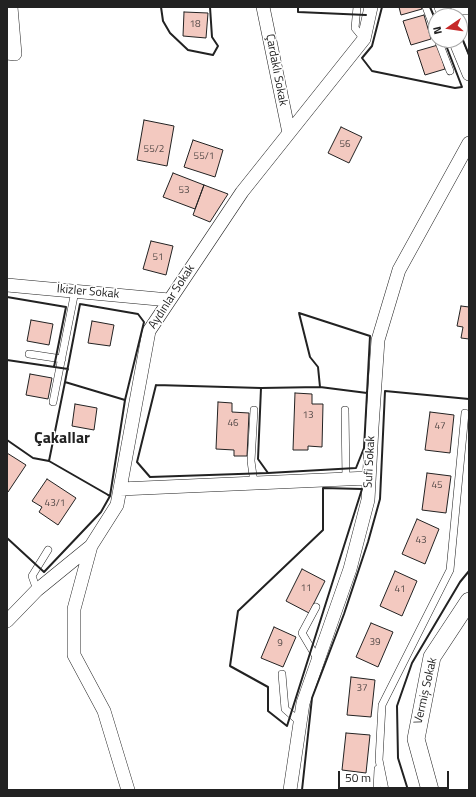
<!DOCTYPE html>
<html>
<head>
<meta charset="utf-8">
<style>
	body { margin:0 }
	#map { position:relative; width:476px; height:797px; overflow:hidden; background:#fff; font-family:"Titillium Web",sans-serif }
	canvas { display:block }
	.frame { position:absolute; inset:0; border:8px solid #222; pointer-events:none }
	.north { position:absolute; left:428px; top:8px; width:40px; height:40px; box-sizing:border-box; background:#fff; border:1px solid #a7a7a7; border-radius:50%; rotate:257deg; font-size:11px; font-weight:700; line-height:16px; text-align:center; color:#222 }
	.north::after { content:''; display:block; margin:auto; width:14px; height:18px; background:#c62828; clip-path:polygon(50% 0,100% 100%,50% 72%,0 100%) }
	.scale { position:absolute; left:338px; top:771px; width:111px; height:18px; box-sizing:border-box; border:2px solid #222; border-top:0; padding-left:5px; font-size:12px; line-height:14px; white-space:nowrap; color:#222; -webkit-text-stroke:3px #fff; paint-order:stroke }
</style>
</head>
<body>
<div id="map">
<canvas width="476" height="797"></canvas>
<div class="frame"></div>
<div class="north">N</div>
<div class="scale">50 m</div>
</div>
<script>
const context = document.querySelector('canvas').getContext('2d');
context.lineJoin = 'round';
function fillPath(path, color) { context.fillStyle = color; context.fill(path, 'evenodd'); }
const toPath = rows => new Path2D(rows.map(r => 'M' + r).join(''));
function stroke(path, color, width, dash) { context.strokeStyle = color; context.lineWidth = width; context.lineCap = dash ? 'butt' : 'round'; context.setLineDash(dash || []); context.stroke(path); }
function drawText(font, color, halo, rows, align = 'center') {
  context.font = font + ' "Titillium Web",sans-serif'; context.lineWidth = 3; context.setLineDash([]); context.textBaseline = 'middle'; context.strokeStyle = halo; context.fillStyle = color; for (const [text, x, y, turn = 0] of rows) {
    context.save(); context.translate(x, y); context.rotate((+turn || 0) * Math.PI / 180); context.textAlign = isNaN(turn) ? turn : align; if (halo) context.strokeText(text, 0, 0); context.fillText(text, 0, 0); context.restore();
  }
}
const building = toPath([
	[399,7,421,7,422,9,401,15,399,7],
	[184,12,208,13,206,38,183,36,184,12],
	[424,15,431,39,411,45,403,21,424,15],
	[438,45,445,69,425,75,417,51,438,45],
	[144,120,174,126,167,166,137,160,144,120],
	[341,127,362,137,349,163,328,153,341,127],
	[193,140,223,150,215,177,184,167,193,140],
	[173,173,204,185,195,209,163,197,173,173],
	[204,185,228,194,210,222,193,215,204,185],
	[151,241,173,246,166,275,143,269,151,241],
	[461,306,469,307,469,339,461,338,463,327,457,326,461,306],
	[31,320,53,324,49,345,27,341,31,320],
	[92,321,114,325,110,346,88,343,92,321],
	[30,374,52,378,48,399,26,395,30,374],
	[295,393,312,394,312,404,323,404,322,447,308,446,308,450,293,450,295,393],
	[218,402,232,403,232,412,249,413,247,456,234,456,234,450,216,449,218,402],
	[75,404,97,408,94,430,72,426,75,404],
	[430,412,454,415,450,453,425,450,430,412],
	[7,453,26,465,8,492,7,492,7,453],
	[427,473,451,476,446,513,422,510,427,473],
	[47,479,76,498,58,525,39,512,42,507,32,501,47,479],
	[417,519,439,529,425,564,402,554,417,519],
	[302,569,325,581,309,613,286,601,302,569],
	[395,571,417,581,402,616,380,606,395,571],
	[371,623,393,632,378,667,356,657,371,623],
	[274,627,296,637,283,667,261,658,274,627],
	[351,677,375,680,371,717,347,715,351,677],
	[346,733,370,735,366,773,342,770,346,733]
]);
fillPath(building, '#f3c9c0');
stroke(building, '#222', 1);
const service = toPath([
	[357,7,355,28,364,39],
	[426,7,436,33],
	[443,11,469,11],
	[438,40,450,71],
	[29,354,62,359],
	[53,402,75,291],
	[345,410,346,479],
	[254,483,251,461,254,410],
	[37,590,32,576,48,550],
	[316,607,302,633,318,660],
	[282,674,285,709,300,722],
	[377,790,378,769],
	[385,790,379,760,382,705,450,570,465,413]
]);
const minor = toPath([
	[263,7,289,133],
	[441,7,445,16],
	[455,40,469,74],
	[7,53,15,54,11,7],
	[7,285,169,300],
	[120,489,369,478],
	[91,546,74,609,74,655,104,711,128,790],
	[7,621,37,590,91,546,117,505,149,331,242,192,364,39,371,7],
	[290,790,303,703,350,569,368,500,372,427,378,340,399,270,469,143]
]);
const tertiary = toPath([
	[430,790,416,739,432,657,469,601]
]);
stroke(service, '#222', 8);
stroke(minor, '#222', 14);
stroke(tertiary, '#222', 18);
stroke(service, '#fff', 7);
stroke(minor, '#fff', 13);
stroke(tertiary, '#fff', 17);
stroke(toPath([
	[161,7,163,21,170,33,188,50,213,55,218,46,212,37,210,7],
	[298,7,298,12,366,15],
	[382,7,372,46,362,58,372,71,455,88,462,87,444,40],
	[430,7,436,21],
	[450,7,453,16],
	[460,33,469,55],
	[7,297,66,307,54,367],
	[80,304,138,314,144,322,125,400,65,382,80,304],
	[299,313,370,336,367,393,320,387,318,367,310,357,299,313],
	[7,360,68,369,67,371],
	[65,382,125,400,110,496,49,461,65,382],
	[156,385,261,388,258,459,268,473,150,477,137,462,156,385],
	[320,387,367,393,364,448,356,468,268,473,258,459,261,388,320,387],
	[7,440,33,458,49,461],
	[323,488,362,489,287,726,268,711,268,687,230,666,238,611,323,530,323,488],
	[7,538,44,572,101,512,110,496,108,495],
	[302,790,312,698,344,614,368,542,380,499,385,391,469,399],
	[408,790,398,758,397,706,412,663,460,582,469,571]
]), '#222', 2);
drawText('10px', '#564c4a', null, [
	["18",195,25],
	["56",345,145],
	["55/2",154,150],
	["55/1",204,157],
	["53",184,191],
	["51",158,258],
	["13",308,416],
	["46",233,424],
	["47",440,427],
	["45",437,486],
	["43/1",55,504],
	["43",421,541],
	["11",306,589],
	["41",400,590],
	["39",375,643],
	["9",280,644],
	["37",362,689]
]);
drawText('12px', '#222', '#fff', [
	["Çardaklı Sokak",276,70,79],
	["İkizler Sokak",88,292,5],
	["Aydınlar Sokak",172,297,-57],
	["Sufi Sokak",370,462,-87],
	["Vermiş Sokak",426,691,-77]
]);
drawText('bold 16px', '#222', '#fff', [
	["Çakallar",62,439]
]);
</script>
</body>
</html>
